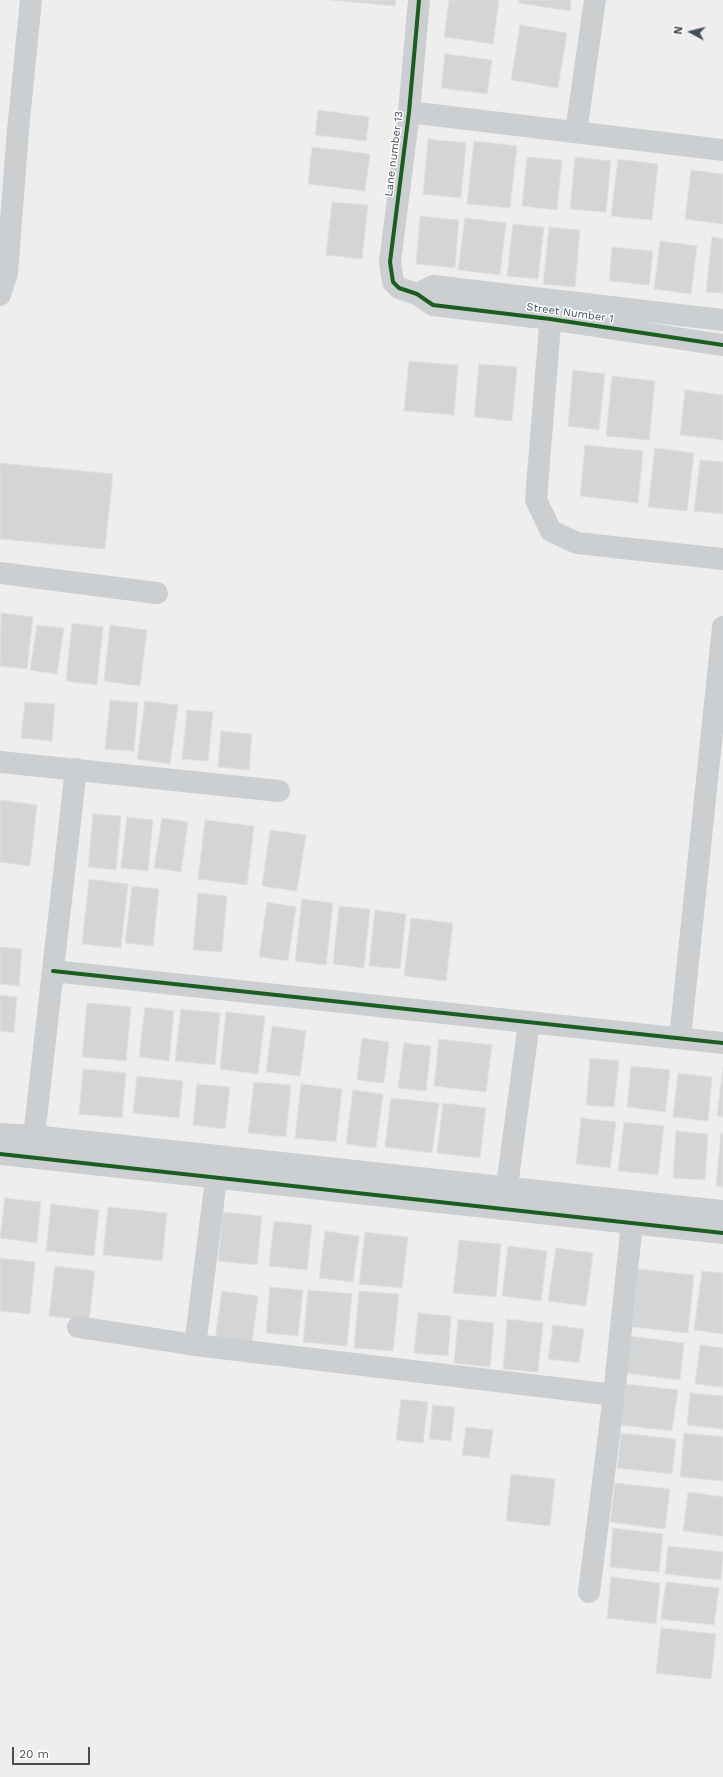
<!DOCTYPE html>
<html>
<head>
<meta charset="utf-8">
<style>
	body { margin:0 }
	#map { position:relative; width:723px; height:1777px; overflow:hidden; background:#efeeed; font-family:"Work Sans",sans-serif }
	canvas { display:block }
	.north { position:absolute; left:671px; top:12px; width:40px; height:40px; -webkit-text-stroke:3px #fff; paint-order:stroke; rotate:277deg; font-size:11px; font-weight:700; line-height:16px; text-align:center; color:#454e5b }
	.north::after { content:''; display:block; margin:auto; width:14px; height:18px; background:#454e5b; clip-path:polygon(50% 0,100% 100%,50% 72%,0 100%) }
	.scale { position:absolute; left:12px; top:1747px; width:78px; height:18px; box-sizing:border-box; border:2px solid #454e5b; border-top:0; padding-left:5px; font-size:12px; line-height:14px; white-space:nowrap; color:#454e5b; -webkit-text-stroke:3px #fff; paint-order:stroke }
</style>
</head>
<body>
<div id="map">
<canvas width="723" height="1777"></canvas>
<div class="north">N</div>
<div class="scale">20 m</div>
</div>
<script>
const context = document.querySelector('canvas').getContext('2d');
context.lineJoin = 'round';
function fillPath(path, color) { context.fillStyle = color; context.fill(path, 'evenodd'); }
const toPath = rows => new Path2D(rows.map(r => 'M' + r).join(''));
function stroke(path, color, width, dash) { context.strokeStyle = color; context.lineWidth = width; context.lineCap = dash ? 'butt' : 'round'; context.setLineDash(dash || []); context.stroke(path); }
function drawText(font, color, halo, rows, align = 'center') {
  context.font = font + ' "Work Sans",sans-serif'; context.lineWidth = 3; context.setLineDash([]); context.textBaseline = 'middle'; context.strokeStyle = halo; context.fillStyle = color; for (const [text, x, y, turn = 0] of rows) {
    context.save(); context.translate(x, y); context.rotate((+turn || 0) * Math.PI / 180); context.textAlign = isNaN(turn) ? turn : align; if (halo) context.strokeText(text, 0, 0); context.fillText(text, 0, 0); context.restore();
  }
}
const building = toPath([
	[331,0,396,0,395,6,331,0],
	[449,0,499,0,493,44,444,37,449,0],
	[519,0,571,0,570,11,518,3,519,0],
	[520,25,567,33,558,88,511,80,520,25],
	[445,54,492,60,487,94,441,88,445,54],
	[318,110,369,117,366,141,315,135,318,110],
	[428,139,466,143,461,198,423,194,428,139],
	[474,141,517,146,510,208,467,204,474,141],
	[312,147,370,154,365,191,308,184,312,147],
	[527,157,562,160,557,210,522,206,527,157],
	[575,157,611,161,606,212,570,209,575,157],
	[618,159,658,164,652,220,611,216,618,159],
	[691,170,723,174,723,224,685,219,691,170],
	[332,202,368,205,362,259,326,255,332,202],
	[420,216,459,220,455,268,416,264,420,216],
	[465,218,506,223,500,275,458,270,465,218],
	[513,224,544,227,538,279,507,276,513,224],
	[549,227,580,230,575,287,543,284,549,227],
	[712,237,723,239,723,293,706,292,712,237],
	[660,241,697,246,691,294,654,289,660,241],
	[612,247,653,251,649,285,609,281,612,247],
	[409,361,458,365,454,415,404,411,409,361],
	[479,364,517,367,512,421,474,417,479,364],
	[573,370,605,374,599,430,568,426,573,370],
	[612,376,655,381,649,440,606,436,612,376],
	[685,390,723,395,723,440,680,435,685,390],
	[585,445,643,451,638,503,580,496,585,445],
	[655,448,694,453,687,511,648,507,655,448],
	[700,460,723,462,723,514,694,511,700,460],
	[0,463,113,474,105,549,0,539,0,463],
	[1,613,33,617,27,669,0,666,1,613],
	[72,623,103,627,97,685,66,681,72,623],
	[37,625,64,628,57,674,30,670,37,625],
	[110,625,147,630,140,686,104,681,110,625],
	[110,700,138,703,134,751,105,749,110,700],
	[145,701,178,705,170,764,137,759,145,701],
	[25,702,55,704,52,741,21,738,25,702],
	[187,710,213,712,208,761,182,759,187,710],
	[221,731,252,734,249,770,218,767,221,731],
	[0,800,37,805,30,866,0,862,0,800],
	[93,814,121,816,116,870,88,867,93,814],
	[127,817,153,820,148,871,121,868,127,817],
	[162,818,188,822,181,872,154,868,162,818],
	[205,820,254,826,247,885,198,879,205,820],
	[270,830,306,835,297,891,262,886,270,830],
	[89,879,128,884,121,948,82,944,89,879],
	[132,886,159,889,153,946,125,943,132,886],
	[198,893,227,896,222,952,193,950,198,893],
	[302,899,333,903,326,965,295,961,302,899],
	[267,902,296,907,288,961,259,957,267,902],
	[339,906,370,909,364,968,333,964,339,906],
	[375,910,406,914,400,969,369,966,375,910],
	[411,918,453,923,446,981,404,976,411,918],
	[0,947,22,949,19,986,0,984,0,947],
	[0,995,17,997,14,1033,0,1031,0,995],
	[87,1003,131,1007,126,1061,82,1057,87,1003],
	[145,1007,174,1011,169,1061,139,1057,145,1007],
	[181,1009,220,1013,215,1065,175,1061,181,1009],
	[226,1012,265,1016,258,1074,220,1069,226,1012],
	[272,1026,306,1031,300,1076,266,1072,272,1026],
	[362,1038,389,1042,384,1083,357,1080,362,1038],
	[439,1039,492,1045,486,1092,434,1086,439,1039],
	[404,1043,431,1046,426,1091,398,1088,404,1043],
	[590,1058,619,1061,614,1107,586,1105,590,1058],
	[631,1066,670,1070,665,1112,627,1107,631,1066],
	[723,1067,723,1117,717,1116,723,1067],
	[83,1069,126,1073,122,1118,79,1114,83,1069],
	[678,1073,712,1077,708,1121,673,1117,678,1073],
	[137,1076,183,1081,179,1118,133,1113,137,1076],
	[254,1082,291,1085,286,1137,248,1133,254,1082],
	[197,1084,230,1087,225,1129,193,1125,197,1084],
	[301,1084,342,1089,336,1142,295,1138,301,1084],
	[353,1090,383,1094,376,1148,346,1144,353,1090],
	[391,1098,439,1103,432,1153,385,1147,391,1098],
	[443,1103,486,1108,480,1158,437,1153,443,1103],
	[581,1118,616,1122,610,1168,576,1164,581,1118],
	[624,1122,664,1126,658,1175,618,1171,624,1122],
	[676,1131,708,1134,705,1180,673,1178,676,1131],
	[721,1133,723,1134,723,1187,716,1186,721,1133],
	[5,1198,41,1202,37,1243,0,1238,5,1198],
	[51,1204,99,1210,94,1256,46,1251,51,1204],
	[108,1207,167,1213,162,1261,103,1255,108,1207],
	[223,1212,262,1216,257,1265,218,1261,223,1212],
	[274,1221,312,1225,307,1270,269,1266,274,1221],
	[325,1231,359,1236,353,1282,319,1278,325,1231],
	[365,1232,408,1237,402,1288,359,1284,365,1232],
	[459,1240,501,1244,496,1297,453,1293,459,1240],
	[508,1246,547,1251,541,1301,502,1296,508,1246],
	[556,1248,593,1253,586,1306,548,1301,556,1248],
	[0,1258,35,1262,30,1314,0,1311,0,1258],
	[55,1266,95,1271,89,1321,49,1316,55,1266],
	[638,1269,694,1275,688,1333,632,1327,638,1269],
	[702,1271,723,1273,723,1334,694,1330,702,1271],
	[270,1287,303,1290,298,1336,266,1333,270,1287],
	[308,1290,352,1294,347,1346,303,1342,308,1290],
	[222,1291,258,1296,252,1343,215,1338,222,1291],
	[359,1291,399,1294,393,1351,354,1348,359,1291],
	[418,1313,451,1316,448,1356,414,1353,418,1313],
	[458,1319,494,1323,490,1367,454,1363,458,1319],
	[507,1319,543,1323,538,1372,503,1369,507,1319],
	[553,1325,584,1329,579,1363,548,1359,553,1325],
	[628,1336,684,1343,680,1380,624,1373,628,1336],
	[700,1345,723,1348,723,1387,695,1384,700,1345],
	[626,1384,678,1390,672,1431,621,1425,626,1384],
	[690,1393,723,1396,723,1429,687,1425,690,1393],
	[401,1399,428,1402,423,1443,396,1440,401,1399],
	[433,1405,455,1407,451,1441,429,1439,433,1405],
	[466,1427,493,1430,489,1458,462,1455,466,1427],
	[621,1433,676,1439,672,1474,617,1468,621,1433],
	[684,1433,723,1437,723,1481,680,1477,684,1433],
	[511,1474,555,1479,550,1526,506,1521,511,1474],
	[615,1483,670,1489,665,1529,610,1522,615,1483],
	[688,1492,723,1497,723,1536,683,1531,688,1492],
	[613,1528,663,1534,659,1572,610,1567,613,1528],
	[668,1546,723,1552,721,1580,665,1574,668,1546],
	[611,1577,660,1583,656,1624,607,1618,611,1577],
	[666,1582,719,1588,714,1625,661,1619,666,1582],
	[661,1628,716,1634,711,1679,656,1673,661,1628]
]);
fillPath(building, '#d4d5d6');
stroke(building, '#e0e0e0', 1);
stroke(toPath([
	[419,0,409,112,390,262,393,282,399,288,417,294,433,305,550,319,723,345],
	[409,112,723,150],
	[576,132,595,0],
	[417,294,433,286,723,320],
	[0,295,7,273,18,130,31,0],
	[552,300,536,500,551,531,577,543,723,559],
	[0,573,157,593],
	[0,762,279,791],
	[53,971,723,1043],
	[680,1038,723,627],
	[0,1134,34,1136,723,1211],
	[34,1136,76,769],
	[0,1154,723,1233],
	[505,1201,529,1022],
	[78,1327,195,1345,614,1395],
	[195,1345,218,1164],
	[589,1592,614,1395,632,1223]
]), '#cccfd1', 22);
stroke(toPath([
	[419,0,409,112,390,262,393,282,399,288,417,294,433,305,550,319,723,345],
	[53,971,723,1043],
	[0,1154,723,1233]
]), '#1b5e20', 4);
drawText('11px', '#454e5b', '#fff', [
	["Lane number 13",394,154,-83],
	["Street Number 1",570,313,8]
]);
</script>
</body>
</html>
